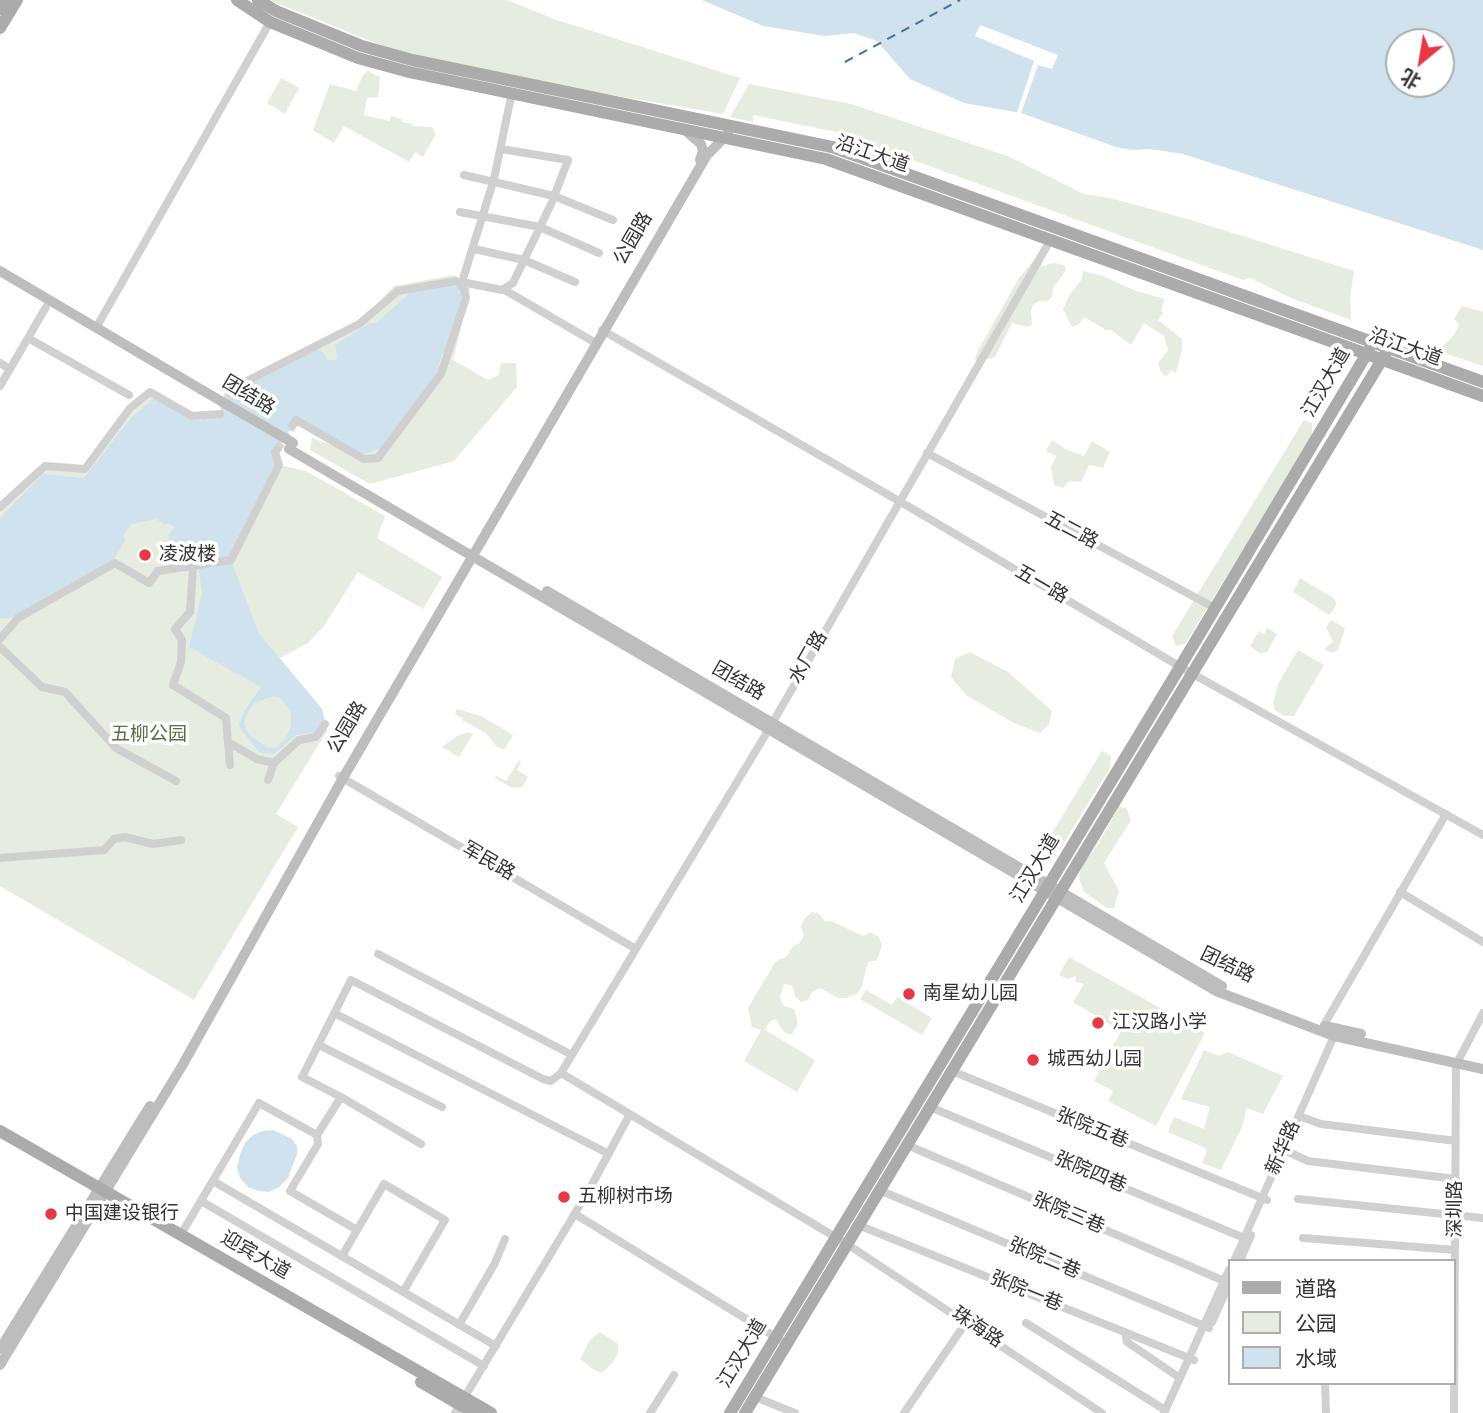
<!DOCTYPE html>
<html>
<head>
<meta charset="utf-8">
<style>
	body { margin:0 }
	#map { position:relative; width:1483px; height:1413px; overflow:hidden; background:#fff; font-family:"Titillium Web","Noto Sans SC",sans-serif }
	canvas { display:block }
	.legend { position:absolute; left:1228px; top:1259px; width:228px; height:126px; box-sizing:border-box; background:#fff; border:2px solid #adadad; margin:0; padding:9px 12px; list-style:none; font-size:21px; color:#333 }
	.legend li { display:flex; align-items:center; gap:14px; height:35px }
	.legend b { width:35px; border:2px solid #adadad }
	.north { position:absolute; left:1385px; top:28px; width:70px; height:70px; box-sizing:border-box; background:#fff; border:2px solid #adadad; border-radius:50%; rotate:210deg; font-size:19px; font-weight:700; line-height:28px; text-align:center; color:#333 }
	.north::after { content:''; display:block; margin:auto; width:24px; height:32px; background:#e63946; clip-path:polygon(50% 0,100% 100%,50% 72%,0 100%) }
</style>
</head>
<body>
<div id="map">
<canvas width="1483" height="1413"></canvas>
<ul class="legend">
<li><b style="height:9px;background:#ababab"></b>道路</li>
<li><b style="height:19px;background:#e6ecdf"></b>公园</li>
<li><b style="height:19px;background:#cfe2ee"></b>水域</li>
</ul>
<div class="north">北</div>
</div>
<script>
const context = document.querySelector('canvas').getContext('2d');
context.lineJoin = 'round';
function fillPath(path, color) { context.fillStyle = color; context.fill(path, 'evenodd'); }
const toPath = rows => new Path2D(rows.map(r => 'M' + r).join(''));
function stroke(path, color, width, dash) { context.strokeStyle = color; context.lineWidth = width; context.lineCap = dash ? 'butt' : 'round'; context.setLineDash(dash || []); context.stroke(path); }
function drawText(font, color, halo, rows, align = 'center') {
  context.font = font + ' "Titillium Web","Noto Sans SC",sans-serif'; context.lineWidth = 7; context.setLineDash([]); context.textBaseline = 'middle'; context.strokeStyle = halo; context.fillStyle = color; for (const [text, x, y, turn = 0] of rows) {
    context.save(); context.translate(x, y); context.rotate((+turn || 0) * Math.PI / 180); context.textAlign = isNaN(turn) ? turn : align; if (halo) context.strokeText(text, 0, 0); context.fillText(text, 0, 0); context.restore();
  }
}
fillPath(toPath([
	[269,0,507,0,554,19,740,78,723,114,425,63],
	[368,71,380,77,378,97,367,98,364,115,390,121,391,116,402,119,402,122,412,124,412,126,432,127,436,134,423,157,415,152,409,162,344,126,334,143,313,130,330,84,356,91,363,75],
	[281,78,299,88,285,114,267,103],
	[749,84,851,104,1010,157,1084,194,1110,198,1191,220,1354,271,1350,298,1351,319,1351,320,1291,298,1250,278,1243,280,855,139,856,136,753,115,753,122,730,117],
	[1033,261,1043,266,1054,263,1064,265,1066,270,1053,288,1052,297,1047,301,1039,301,1033,305,1031,311,1032,325,1028,327,1012,323,995,357,977,362,975,359,978,350,993,324,1019,278],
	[1083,271,1103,276,1136,291,1165,299,1161,309,1163,313,1158,320,1182,339,1182,350,1176,373,1171,370,1166,377,1160,370,1158,363,1168,350,1164,336,1144,323,1131,345,1111,330,1106,330,1084,317,1079,324,1072,327,1063,309,1070,294,1082,279],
	[454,275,471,286,453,360,488,380,499,375,501,363,516,363,517,387,454,461,370,484,310,450,312,438,351,452,295,424,275,452,279,465,306,471,385,516,377,538,442,577,423,609,358,572,324,626,308,643,280,658,322,709,327,731,276,814,298,827,194,1000,0,886,0,510,39,470,85,469,130,408,150,396,200,420,220,414,225,392,359,324,394,286],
	[1462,306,1483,312,1483,366,1444,353,1443,356,1426,350,1434,343,1440,349,1454,335,1459,324,1454,319],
	[1304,420,1312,423,1312,438,1185,644,1176,646,1172,636],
	[1052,440,1067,450,1084,456,1092,441,1110,452,1103,468,1089,465,1081,482,1069,481,1063,488,1054,485,1051,467,1056,456,1046,451],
	[1300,578,1332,597,1337,603,1331,613,1329,615,1293,592],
	[1331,620,1345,628,1338,650,1331,653,1324,649,1333,642,1326,627],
	[1267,628,1277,634,1267,652,1261,654,1250,646,1259,631,1264,634],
	[1298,650,1324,665,1294,716,1284,716,1275,710,1273,704,1278,684],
	[970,652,1008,672,1052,711,1049,724,1040,733,1014,723,966,695,951,677,955,659],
	[457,709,481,716,513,735,504,750,496,746,486,733,462,720,462,718,455,714],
	[468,732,473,734,459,757,442,747,457,736],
	[1102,751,1111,756,1110,768,1060,849,1053,852,1044,846],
	[519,760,521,762,517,770,528,777,522,787,512,788,495,778,496,776,506,781],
	[1119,806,1127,809,1131,820,1104,863,1119,891,1114,908,1107,908,1084,892,1079,878,1081,867,1099,843],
	[812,912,818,913,826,922,831,921,863,936,870,932,879,937,882,946,877,960,868,962,862,986,858,993,846,998,838,998,820,988,812,992,808,1000,801,1002,795,996,793,986,784,984,780,998,784,1006,794,1009,798,1024,792,1034,788,1034,783,1031,776,1019,770,1021,765,1030,815,1060,797,1092,744,1061,761,1030,752,1027,748,1008,776,961,786,957,794,945,799,944,804,935,801,927,804,919],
	[1069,957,1205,1033,1156,1126,1108,1101,1113,1091,1094,1081,1121,1031,1073,1002,1084,984,1076,982,1076,976,1068,979,1059,975],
	[866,990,892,1005,897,997,932,1018,922,1035,860,999],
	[1204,1050,1219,1056,1228,1052,1283,1076,1263,1114,1247,1108,1242,1127,1221,1170,1202,1163,1207,1150,1205,1148,1168,1132,1174,1117,1204,1129,1210,1107,1181,1099],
	[600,1332,618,1344,618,1353,613,1362,602,1373,594,1370,580,1359,590,1340]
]), '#e6ecdf');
fillPath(toPath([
	[702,0,1483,0,1483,250,1183,154,1150,149,1133,150,1116,147,1021,113,964,103,910,79,877,41,854,33,825,36,763,26],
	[1399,42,1441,42,1441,84,1399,84],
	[449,284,462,290,462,295,450,344,446,353,442,354,436,375,380,449,361,455,298,417,275,452,279,465,229,555,259,634,322,709,327,731,296,735,275,753,270,754,259,752,242,731,239,725,243,713,261,687,189,647,202,593,197,557,170,551,168,535,175,527,168,523,166,525,156,519,131,524,123,536,126,539,112,562,18,618,0,618,0,518,43,474,84,478,131,418,154,398,200,420,220,414,225,392,314,346,324,353,327,360,336,360,337,357,335,345,368,324,377,322,411,292],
	[274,696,280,698,291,711,291,727,285,739,275,748,268,748,249,735,244,723,248,712,254,703],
	[273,1130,292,1139,297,1146,297,1154,288,1178,279,1187,269,1192,259,1191,248,1187,240,1178,237,1168,240,1154,245,1143,253,1135,263,1131]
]), '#cfe2ee');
fillPath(toPath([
	[980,25,1058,55,1052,69,1038,65,1020,116,1016,115,1034,61,975,36]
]), '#fff');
stroke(toPath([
	[845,62,960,0]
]), '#3f7597', 2, [9, 7]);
stroke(toPath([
	[223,409,234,390],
	[277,450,293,425]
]), '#d6d6d6', 8, [8, 4]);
stroke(toPath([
	[501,149,568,160,552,202,513,283,502,290,462,282,494,179,512,92],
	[464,175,554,196,613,220],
	[460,212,540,227,599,253],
	[474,249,524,260,575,282],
	[503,289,594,342],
	[96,328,270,22],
	[602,330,899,501,1191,673,1483,835],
	[28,338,129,395],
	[0,363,10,369,0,386],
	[10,369,46,307],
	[234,390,235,387,359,324,398,291,456,281,464,289,466,298,441,374,378,458,364,459,296,420,293,425],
	[927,453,1215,608],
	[0,507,45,466,85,469,130,408,150,392,192,416,220,414],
	[193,567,190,612,175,629,182,640,181,662,173,685,226,718,228,742],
	[0,639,18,618,115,563,149,583,158,571,231,560,279,465,275,452,277,450],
	[0,647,42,687,65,692,116,748,176,781],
	[274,763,299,740,316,737,325,724],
	[230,765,228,742,257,759,274,763,268,780],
	[339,776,636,949],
	[0,858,104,850,114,839,125,837,153,844,181,840],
	[1400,892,1483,942],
	[378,954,572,1055],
	[334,1013,609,1154],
	[1324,1025,1446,814],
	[319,1045,442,1107],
	[952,1071,1267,1200],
	[561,1073,847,1244,1102,1413],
	[341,1097,302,1077,351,980,543,1079,551,1081,561,1073,769,729,1051,239],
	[930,1107,1249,1240],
	[1299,1116,1321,1124,1456,1141],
	[317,1135,318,1144,290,1191,357,1230],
	[907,1145,1229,1283],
	[1284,1150,1308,1161,1456,1179],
	[213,1181,496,1346],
	[879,1190,1209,1328],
	[1298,1199,1483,1218],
	[201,1201,484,1366],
	[575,1214,787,1344],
	[858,1225,1194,1360],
	[180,1236,259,1103,317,1135,341,1097,421,1144],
	[1303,1238,1455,1250],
	[342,1256,384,1184,445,1220,403,1292],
	[1234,1261,1334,1036],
	[1240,1261,1251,1235],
	[1212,1322,1229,1284],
	[1026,1323,1165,1410],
	[459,1325,495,1263,505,1239],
	[1125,1332,1127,1342,1180,1378],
	[1325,1383,1326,1413],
	[755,1397,795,1413],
	[455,1413,589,1190,630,1114],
	[650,1413,674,1375],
	[904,1413,967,1321],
	[1164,1413,1229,1270],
	[1454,1413,1456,1065,1483,1013]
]), '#d0d0d0', 8);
stroke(toPath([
	[686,131,701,144,703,151,700,160],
	[0,271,202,390],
	[289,449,1216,991,1334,1036,1483,1069],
	[547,591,1222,986],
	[1325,1026,1361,1034],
	[0,1349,150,1106],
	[0,1365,182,1066,343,778,707,155,728,134]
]), '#bdbdbd', 10);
stroke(toPath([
	[237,0,270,22,358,58,409,72,826,159,1483,396],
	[258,0,276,11,362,46,412,60,832,147,1483,382],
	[0,9,5,0],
	[0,28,17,0],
	[0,1131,491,1413],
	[421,1382,474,1413],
	[730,1413,1180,667,1369,350],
	[745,1413,1386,353]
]), '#ababab', 12);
stroke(toPath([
	[202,390,293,443]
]), '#bdbdbd', 10);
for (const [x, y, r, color] of [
	[145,555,7,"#e63946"],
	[909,994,7,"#e63946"],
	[1098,1023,7,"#e63946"],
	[1033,1060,7,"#e63946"],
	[564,1197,7,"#e63946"],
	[51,1214,7,"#e63946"]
]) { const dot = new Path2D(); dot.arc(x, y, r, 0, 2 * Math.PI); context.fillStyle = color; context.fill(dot); stroke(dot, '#fff', 2.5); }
drawText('19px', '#333', '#fff', [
	["沿江大道",872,155,19],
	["公园路",634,239,-60],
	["沿江大道",1405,348,20],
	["江汉大道",1327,383,-60],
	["团结路",248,396,31],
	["五二路",1071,531,28],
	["五一路",1041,585,30],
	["水厂路",809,658,-60],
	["团结路",738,682,30],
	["公园路",348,728,-59],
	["军民路",488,862,30],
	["江汉大道",1036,869,-59],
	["团结路",1227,966,26],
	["张院五巷",1092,1129,22],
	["新华路",1284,1148,-66],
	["张院四巷",1090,1173,23],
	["深圳路",1456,1209,-90],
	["张院三巷",1068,1214,23],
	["迎宾大道",255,1256,30],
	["张院二巷",1044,1259,23],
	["张院一巷",1026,1292,22],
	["珠海路",977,1328,34],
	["江汉大道",743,1354,-59]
]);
drawText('19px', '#333', '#fff', [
	["凌波楼",159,555],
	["南星幼儿园",923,994],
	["江汉路小学",1112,1023],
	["城西幼儿园",1047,1060],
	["五柳树市场",578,1197],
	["中国建设银行",65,1214]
], 'left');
drawText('19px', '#56703f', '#fff', [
	["五柳公园",149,735]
]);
</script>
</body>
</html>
